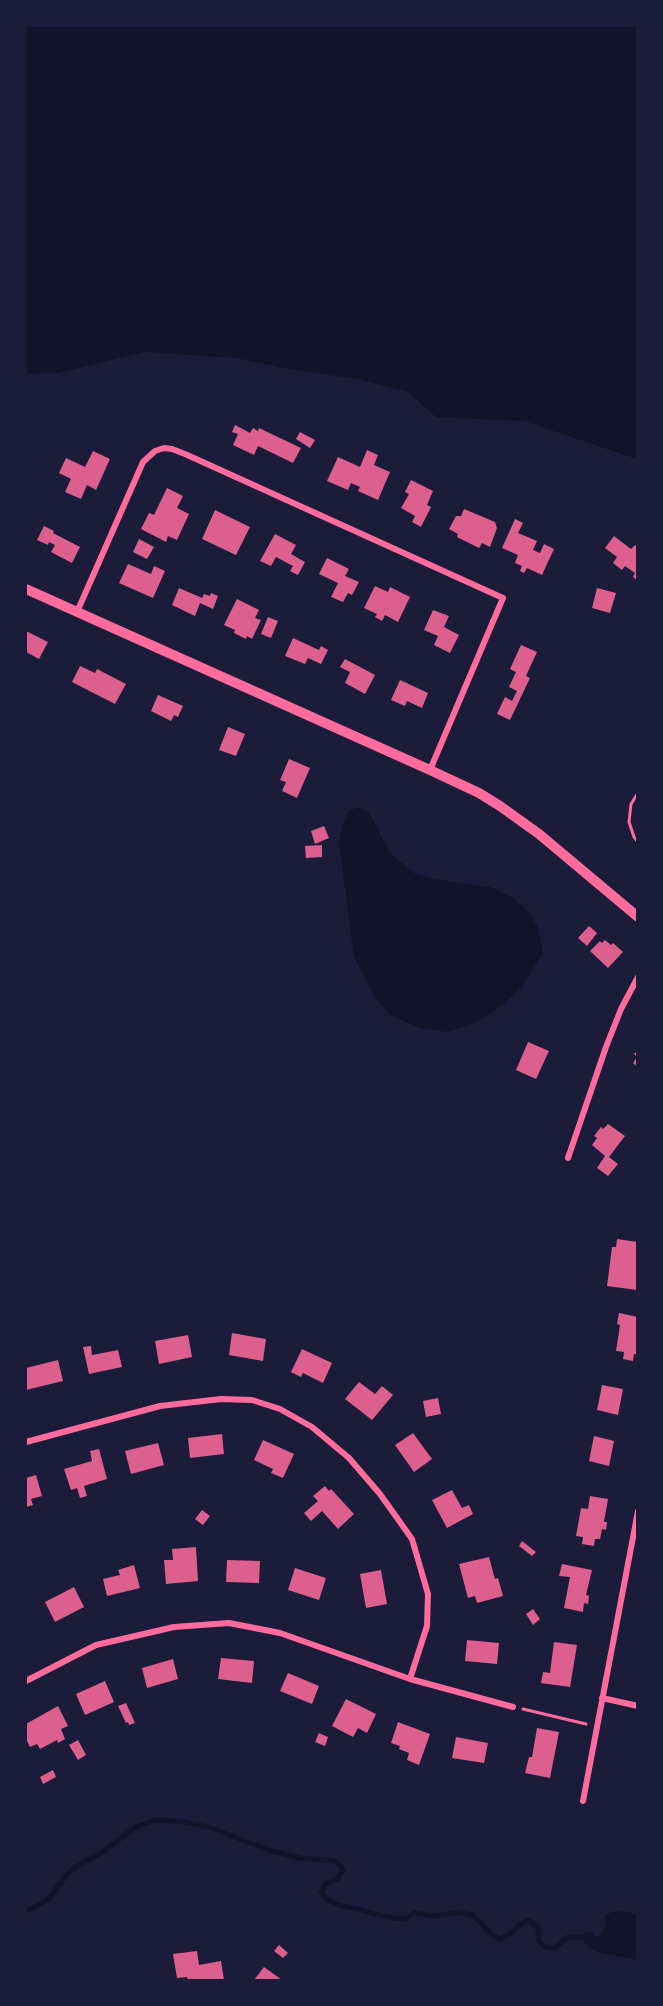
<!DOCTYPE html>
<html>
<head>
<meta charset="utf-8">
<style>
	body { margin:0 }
	#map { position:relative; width:663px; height:2006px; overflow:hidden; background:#1b1b3a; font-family:Ubuntu,sans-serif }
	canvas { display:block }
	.frame { position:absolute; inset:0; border:27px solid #1b1b3a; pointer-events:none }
</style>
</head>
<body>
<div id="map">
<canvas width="663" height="2006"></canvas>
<div class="frame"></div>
</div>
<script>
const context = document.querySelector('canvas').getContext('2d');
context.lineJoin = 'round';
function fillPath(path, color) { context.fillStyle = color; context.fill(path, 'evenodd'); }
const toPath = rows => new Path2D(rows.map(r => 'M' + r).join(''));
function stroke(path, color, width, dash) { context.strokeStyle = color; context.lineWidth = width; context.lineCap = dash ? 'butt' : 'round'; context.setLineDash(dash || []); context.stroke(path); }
fillPath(toPath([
	[26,26,637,26,637,459,524,421,436,417,408,392,358,379,294,370,237,358,145,352,58,373,26,374],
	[357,807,369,812,389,852,414,873,434,879,490,887,510,896,528,911,538,927,543,953,521,988,503,1005,474,1024,448,1032,419,1028,389,1014,372,992,354,957,339,842,342,827,347,813],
	[623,1911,637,1914,637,1960,598,1952,587,1946,581,1936,585,1932,590,1932,595,1936,599,1936,605,1927,605,1915,612,1912]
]), '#12122b');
stroke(toPath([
	[26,1911,48,1900,68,1873,82,1863,101,1853,136,1827,155,1820,179,1821,208,1827,272,1851,300,1858,336,1861,343,1870,337,1879,326,1884,321,1892,327,1900,339,1905,393,1918,406,1919,414,1913,436,1916,457,1912,472,1915,484,1926,489,1933,500,1939,510,1934,518,1926,528,1920,538,1928,539,1941,545,1947,555,1948,568,1937,586,1937]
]), '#12122b', 5);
fillPath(toPath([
	[235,425,250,433,253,428,258,431,259,428,301,448,293,463,258,446,254,455,233,445,238,434,232,432],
	[300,432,315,440,310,448,296,439],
	[367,450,378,455,374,465,390,472,378,500,358,491,360,487,351,483,348,490,327,481,338,457,360,467],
	[93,451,110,459,96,490,87,485,81,499,65,492,71,479,59,473,66,458,85,467],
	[411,480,433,491,427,505,431,507,421,527,412,522,415,516,401,508,409,494,405,492],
	[167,488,183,496,177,508,189,514,177,540,168,536,166,542,141,529,149,513,154,515],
	[464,509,495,522,497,528,490,547,482,543,479,548,457,537,458,534,449,529,456,516,461,516],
	[215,510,250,527,236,555,202,539],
	[515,519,523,523,518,533,537,541,533,550,540,553,544,544,554,549,542,575,527,568,524,573,520,571,522,566,515,563,518,555,502,548],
	[44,526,54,531,53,533,80,547,72,563,51,552,55,545,49,542,48,545,37,540],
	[275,534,296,545,291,554,305,562,298,575,290,571,293,566,276,557,271,566,260,561],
	[614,536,631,549,635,545,638,547,638,581,633,577,635,573,625,566,622,570,613,563,617,557,605,548],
	[139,539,154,547,147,559,133,552],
	[327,558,349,569,345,576,359,582,352,595,348,593,343,602,331,597,338,583,319,574],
	[128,564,151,574,154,566,165,571,153,598,119,583],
	[375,586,388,592,390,587,410,597,398,622,385,615,382,621,375,617,377,614,364,608],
	[179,588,202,598,204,594,210,596,211,593,218,596,213,609,200,603,195,616,172,605],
	[597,588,616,593,610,613,592,608],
	[237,599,259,610,255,618,261,620,252,639,247,636,246,639,234,633,235,630,224,625],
	[433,610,449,616,444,627,459,635,450,653,434,645,438,636,424,630],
	[268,617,278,621,271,638,261,634],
	[26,631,48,642,39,659,26,652],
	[293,638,319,650,321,646,328,650,321,664,308,658,305,664,285,656],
	[521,645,537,652,526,676,530,678,510,720,497,714,505,697,512,701,517,691,509,687,516,672,510,669],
	[345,659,375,675,365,694,345,683,350,672,340,667],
	[80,666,95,673,97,669,126,684,115,704,72,682],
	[400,680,428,693,422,708,407,701,405,706,391,700],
	[158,695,183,706,178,717,174,715,171,721,151,711],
	[228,727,245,734,236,756,219,750],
	[289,759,310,768,297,798,282,791,286,782,280,780],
	[324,826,329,838,315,844,311,831],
	[322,845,322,857,306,858,305,846],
	[589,926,597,933,587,946,578,938],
	[605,940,611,945,613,943,623,952,608,968,590,951,600,941,602,943],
	[528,1042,549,1051,536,1079,516,1070],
	[638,1050,638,1067,633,1063,637,1057,634,1054],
	[608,1124,625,1136,609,1157,618,1164,608,1176,597,1168,605,1156,592,1145,597,1138,594,1136,601,1127,603,1129],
	[617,1239,638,1242,637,1290,607,1286,612,1247,616,1247],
	[619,1313,638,1317,638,1355,634,1354,633,1361,623,1359,624,1352,616,1351,620,1325,617,1324],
	[232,1333,266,1339,263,1361,229,1355],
	[188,1335,192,1357,159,1364,155,1341],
	[91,1346,92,1355,118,1350,122,1367,89,1374,83,1347],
	[302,1349,332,1363,323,1383,303,1373,301,1377,291,1372],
	[58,1360,63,1381,26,1390,26,1368],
	[359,1382,375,1394,382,1386,393,1395,372,1420,345,1399],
	[602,1385,623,1389,618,1415,597,1410],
	[438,1398,441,1414,426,1417,423,1401],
	[413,1433,432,1459,414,1472,395,1445],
	[222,1434,224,1454,190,1458,188,1438],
	[594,1436,614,1441,609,1466,589,1461],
	[263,1440,294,1454,283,1478,271,1473,273,1469,254,1460],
	[158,1443,164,1465,131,1474,125,1451],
	[99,1449,107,1479,84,1486,87,1496,80,1498,77,1488,71,1490,64,1469,92,1461,90,1451],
	[36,1475,42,1496,31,1499,33,1505,26,1507,26,1478],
	[325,1486,329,1491,331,1489,354,1514,338,1529,322,1511,311,1521,304,1513,318,1501,313,1496],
	[452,1490,462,1508,469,1505,473,1514,447,1528,432,1500],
	[590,1496,608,1499,604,1522,607,1522,606,1530,602,1529,600,1539,595,1539,594,1546,582,1544,583,1537,576,1536,581,1508,588,1509],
	[202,1510,210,1516,203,1525,195,1519],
	[522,1541,536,1552,532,1556,519,1546],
	[196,1547,198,1581,166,1584,164,1560,173,1560,172,1549],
	[489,1557,495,1579,498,1578,503,1596,477,1603,475,1596,468,1598,459,1564],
	[227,1560,260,1561,259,1583,226,1582],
	[562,1564,592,1570,586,1595,589,1596,588,1604,584,1603,583,1612,564,1608,570,1577,559,1576],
	[134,1565,140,1588,107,1596,103,1579,120,1575,118,1570],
	[295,1568,326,1578,319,1600,288,1590],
	[381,1570,387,1604,366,1608,360,1574],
	[74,1587,84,1607,55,1622,45,1602],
	[533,1609,540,1619,533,1625,526,1614],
	[467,1640,499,1643,497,1664,465,1661],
	[554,1642,577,1645,570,1687,541,1683,543,1672,550,1673],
	[221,1658,254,1661,252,1683,218,1679],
	[173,1659,178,1679,147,1688,142,1668],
	[288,1673,319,1686,312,1704,280,1691],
	[105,1681,114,1702,85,1715,76,1694],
	[346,1699,376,1714,367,1733,358,1728,353,1737,332,1726],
	[126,1703,135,1723,129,1725,128,1722,126,1723,118,1706],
	[58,1706,68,1726,61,1729,65,1739,58,1743,57,1740,40,1749,37,1744,30,1747,26,1739,26,1724],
	[398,1722,430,1734,419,1765,407,1760,409,1753,399,1749,400,1746,391,1743],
	[537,1728,559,1732,550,1778,525,1773,529,1757,532,1757],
	[319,1733,328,1737,325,1746,315,1742],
	[456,1737,488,1743,484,1763,452,1758],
	[78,1740,86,1755,78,1760,69,1745],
	[53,1770,56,1777,43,1784,40,1777],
	[279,1945,288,1953,283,1958,274,1951],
	[197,1951,199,1965,221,1961,224,1980,188,1980,187,1977,177,1978,173,1954],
	[264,1967,282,1980,254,1980]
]), '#dd5f8e');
stroke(toPath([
	[638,793,631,804,629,822,634,837,638,842],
	[523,1709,586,1724]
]), '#ff6b9d', 3);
stroke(toPath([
	[77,612,143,462,155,451,164,448,172,449,185,454,503,598,430,770],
	[568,1158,606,1047,621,1009,638,977],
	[26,1442,160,1406,221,1399,252,1400,280,1409,312,1427,349,1458,380,1494,412,1539,428,1594,427,1626,410,1679],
	[26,1681,96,1645,174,1627,229,1623,280,1633,410,1679,513,1707],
	[602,1698,638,1706],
	[583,1801,638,1511]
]), '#ff6b9d', 6);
stroke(toPath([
	[26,589,430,770,479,793,500,806,539,834,638,917]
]), '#ff6b9d', 10);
</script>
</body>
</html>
